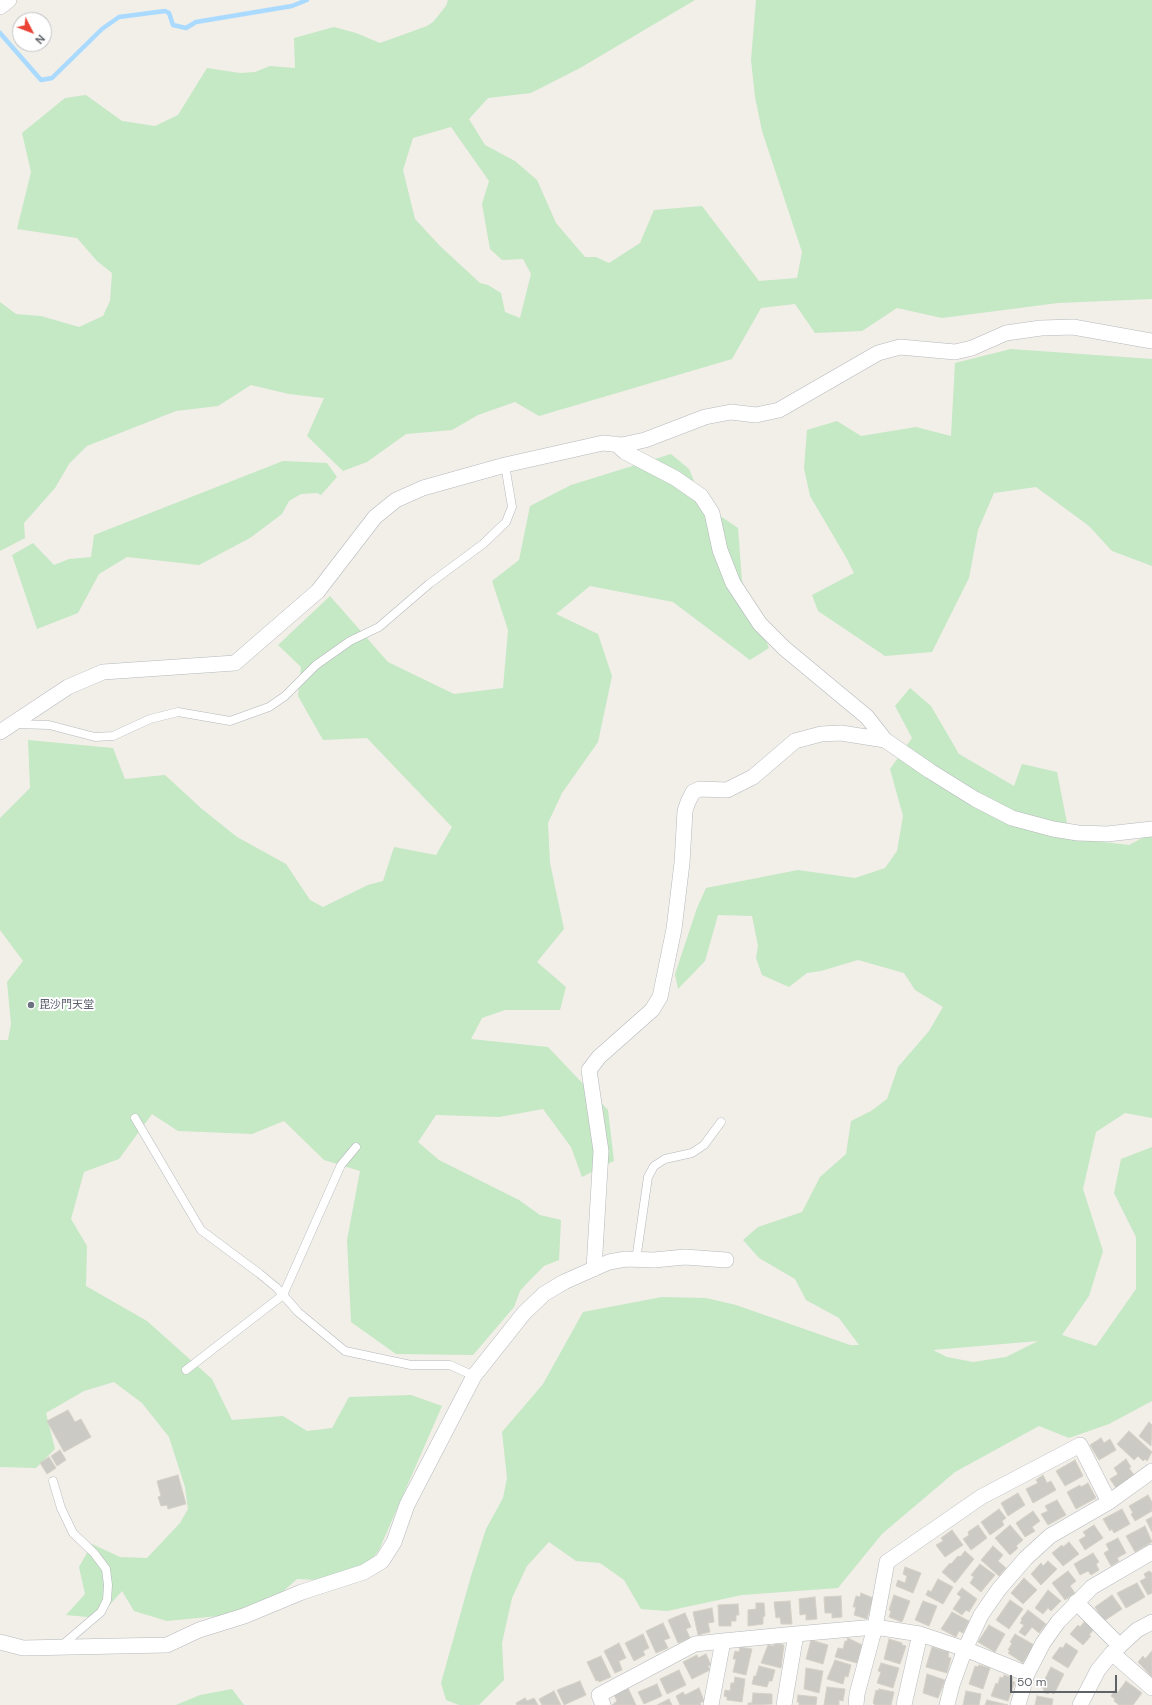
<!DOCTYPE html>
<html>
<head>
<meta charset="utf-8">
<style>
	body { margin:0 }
	#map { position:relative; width:1152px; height:1705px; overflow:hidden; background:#f1efe8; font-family:"DM Sans",sans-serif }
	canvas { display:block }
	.north { position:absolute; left:12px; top:12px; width:40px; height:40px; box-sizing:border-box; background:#fff; border:1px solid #bfc1c3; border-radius:50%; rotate:132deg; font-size:11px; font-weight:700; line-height:16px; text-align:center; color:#5f6368 }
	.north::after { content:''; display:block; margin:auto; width:14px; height:18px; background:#ea4335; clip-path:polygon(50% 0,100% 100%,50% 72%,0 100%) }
	.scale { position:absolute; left:1010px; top:1675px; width:107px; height:18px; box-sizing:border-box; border:2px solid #5f6368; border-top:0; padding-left:5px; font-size:12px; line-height:14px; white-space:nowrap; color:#5f6368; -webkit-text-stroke:3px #fff; paint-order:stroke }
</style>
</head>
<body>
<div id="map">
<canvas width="1152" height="1705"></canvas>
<div class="north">N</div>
<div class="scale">50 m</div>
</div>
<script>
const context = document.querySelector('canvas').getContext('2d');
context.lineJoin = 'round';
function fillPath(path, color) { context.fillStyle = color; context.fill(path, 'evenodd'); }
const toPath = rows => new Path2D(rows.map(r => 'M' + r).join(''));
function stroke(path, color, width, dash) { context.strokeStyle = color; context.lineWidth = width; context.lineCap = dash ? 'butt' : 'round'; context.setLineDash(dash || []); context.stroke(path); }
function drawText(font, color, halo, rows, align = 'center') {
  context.font = font + ' "DM Sans","Noto Sans JP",sans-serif'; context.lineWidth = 4; context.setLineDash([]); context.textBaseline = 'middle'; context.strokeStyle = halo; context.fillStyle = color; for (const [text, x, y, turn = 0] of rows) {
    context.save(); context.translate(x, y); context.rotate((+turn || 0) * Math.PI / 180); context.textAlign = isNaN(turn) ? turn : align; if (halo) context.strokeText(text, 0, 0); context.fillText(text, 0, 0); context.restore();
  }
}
fillPath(toPath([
	[448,0,695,0,580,68,531,93,488,98,469,119,485,145,515,161,537,180,556,223,585,257,596,257,609,263,640,243,654,210,702,206,759,281,797,278,802,252,762,131,755,97,751,60,756,0,1152,0,1152,299,1058,303,942,318,897,308,862,331,815,333,795,304,761,308,732,359,539,416,515,402,478,415,452,430,406,434,367,462,343,471,307,436,324,398,289,394,251,385,218,406,176,411,87,446,69,464,55,488,24,523,25,538,0,551,0,302,16,314,41,316,79,327,103,316,110,301,112,273,97,261,77,238,17,229,31,172,22,133,65,98,86,95,122,121,155,126,178,115,207,68,240,73,255,72,270,66,295,68,294,38,334,27,356,33,380,43,427,26,433,22,446,6],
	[451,127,489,181,482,204,490,249,502,260,523,259,531,274,520,318,505,312,501,293,488,285,480,283,440,246,415,219,403,170,413,138],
	[1011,349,1152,359,1152,566,1112,551,1089,526,1036,487,994,493,978,530,969,578,932,652,885,656,818,611,812,595,854,573,847,559,810,496,804,468,807,430,837,421,861,436,916,427,951,436,955,363],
	[671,454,689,469,704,505,738,528,742,581,769,648,750,660,673,602,590,586,556,614,598,634,612,676,598,742,562,793,548,823,550,863,564,929,537,962,566,987,560,1010,505,1010,482,1018,471,1039,548,1047,608,1110,614,1161,582,1177,571,1147,543,1109,499,1117,436,1115,418,1142,439,1160,519,1200,540,1215,561,1220,559,1260,544,1266,529,1281,520,1291,514,1307,473,1355,396,1354,351,1322,347,1240,360,1171,324,1160,284,1121,252,1134,178,1131,152,1114,119,1159,84,1172,71,1219,87,1246,86,1286,147,1321,212,1379,232,1420,283,1416,307,1431,332,1428,349,1397,411,1395,442,1406,379,1550,355,1582,297,1579,260,1612,167,1621,134,1611,122,1591,98,1618,66,1615,85,1594,79,1567,92,1544,120,1557,147,1558,180,1523,188,1509,185,1487,169,1437,142,1403,114,1382,84,1391,46,1413,55,1449,36,1468,0,1467,0,1040,8,1040,11,1024,7,982,23,961,0,930,0,818,30,788,28,740,113,748,125,779,165,775,202,809,237,837,286,864,310,900,323,907,368,885,383,881,394,847,436,855,452,827,367,738,323,740,298,696,301,667,278,645,330,596,388,662,454,694,503,688,508,630,492,581,519,560,530,506,571,485],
	[283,461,327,463,337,477,321,495,317,493,301,494,289,501,282,514,250,538,199,565,127,557,99,574,78,613,37,629,12,555,33,543,54,565,69,559,91,557,94,535],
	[910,688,931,706,959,754,1014,786,1022,764,1057,772,1070,838,1129,845,1152,833,1152,1118,1125,1113,1096,1132,1083,1189,1103,1251,1089,1296,1062,1335,1096,1346,1136,1289,1136,1237,1114,1193,1121,1159,1152,1147,1152,1401,1109,1424,1069,1438,1039,1426,955,1472,882,1534,838,1588,742,1595,667,1611,641,1609,624,1580,600,1563,576,1561,549,1542,527,1566,512,1598,502,1643,504,1680,479,1705,459,1705,446,1700,441,1683,471,1576,486,1529,503,1498,507,1478,502,1432,543,1384,583,1312,662,1297,706,1298,736,1305,850,1345,859,1345,839,1318,806,1300,795,1279,759,1258,743,1240,758,1227,802,1212,820,1177,846,1154,851,1121,871,1111,887,1099,898,1067,929,1031,943,1007,915,990,904,973,858,960,821,971,807,973,789,987,762,975,756,958,758,946,752,916,718,915,705,961,678,989,675,974,697,908,706,888,798,870,855,878,885,868,897,851,903,816,890,769,912,738,895,706],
	[1038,1341,1006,1357,973,1362,947,1357,933,1350],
	[232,1689,244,1705,176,1705,200,1695]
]), '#c5e8c5');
stroke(toPath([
	[0,33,41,80,52,78,102,29,119,17,165,11,169,13,173,25,186,28,196,22,292,6,307,0]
]), '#aadaff', 4.5);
const building = toPath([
	[68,1410,75,1422,81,1419,91,1437,64,1452,47,1421,68,1410],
	[1149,1422,1152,1425,1151,1446,1139,1436,1149,1422],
	[1129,1431,1152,1452,1147,1461,1145,1459,1143,1461,1138,1456,1134,1460,1117,1444,1129,1431],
	[1101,1438,1104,1443,1110,1439,1116,1450,1099,1460,1090,1445,1101,1438],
	[60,1450,66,1460,57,1466,51,1456,60,1450],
	[49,1457,56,1468,47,1474,40,1463,49,1457],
	[1126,1459,1131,1467,1129,1468,1134,1475,1116,1488,1110,1479,1118,1474,1114,1468,1126,1459],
	[1075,1460,1083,1476,1065,1486,1056,1471,1075,1460],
	[178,1475,186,1504,168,1509,167,1505,161,1506,158,1497,161,1496,157,1481,178,1475],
	[1043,1475,1047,1483,1051,1481,1056,1490,1033,1503,1026,1489,1038,1483,1036,1480,1043,1475],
	[1088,1483,1096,1498,1076,1509,1067,1492,1080,1485,1081,1487,1088,1483],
	[1018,1493,1025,1505,1008,1516,1001,1503,1018,1493],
	[1148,1495,1152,1502,1152,1511,1135,1521,1131,1514,1133,1513,1129,1506,1148,1495],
	[1057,1500,1066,1515,1048,1525,1041,1514,1048,1511,1045,1506,1057,1500],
	[999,1509,1006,1518,1002,1521,1004,1525,990,1535,981,1522,999,1509],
	[1122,1509,1130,1524,1114,1533,1112,1529,1110,1531,1103,1519,1122,1509],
	[1033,1511,1040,1521,1032,1527,1035,1531,1025,1537,1016,1523,1033,1511],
	[1152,1517,1152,1532,1146,1520,1152,1517],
	[978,1525,987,1538,971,1550,963,1539,969,1535,968,1532,978,1525],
	[1010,1525,1023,1540,1016,1546,1018,1548,1010,1555,995,1538,1010,1525],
	[1094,1525,1103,1538,1085,1550,1079,1540,1086,1536,1083,1532,1094,1525],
	[1145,1526,1152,1542,1135,1552,1126,1536,1145,1526],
	[952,1530,963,1545,945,1557,936,1545,943,1541,941,1538,952,1530],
	[1118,1538,1126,1553,1117,1558,1119,1561,1111,1566,1104,1553,1109,1550,1106,1544,1118,1538],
	[1069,1542,1079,1554,1063,1566,1052,1553,1062,1545,1063,1547,1069,1542],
	[993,1546,1003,1555,998,1561,1006,1568,999,1576,981,1560,993,1546],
	[965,1551,974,1559,955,1583,942,1572,950,1563,951,1564,958,1556,960,1557,965,1551],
	[1093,1553,1099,1562,1096,1564,1099,1570,1091,1575,1088,1571,1080,1575,1074,1564,1093,1553],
	[1048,1561,1057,1569,1041,1585,1031,1574,1041,1563,1043,1566,1048,1561],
	[980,1564,995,1575,981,1592,970,1583,974,1577,971,1575,980,1564],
	[905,1567,921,1573,913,1593,896,1586,898,1580,905,1583,907,1576,903,1574,905,1567],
	[1068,1571,1076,1581,1070,1586,1075,1593,1065,1600,1052,1583,1068,1571],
	[1149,1571,1152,1573,1152,1593,1148,1595,1140,1581,1146,1578,1144,1574,1149,1571],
	[1024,1578,1037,1590,1023,1604,1011,1593,1024,1578],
	[938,1579,953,1587,943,1604,926,1595,928,1590,931,1592,938,1579],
	[1137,1583,1145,1597,1126,1608,1117,1593,1137,1583],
	[962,1588,977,1599,969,1612,966,1610,962,1615,953,1609,961,1597,957,1594,962,1588],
	[1048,1590,1061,1601,1051,1611,1048,1608,1043,1614,1035,1608,1048,1590],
	[861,1593,873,1598,867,1619,854,1615,856,1607,853,1607,856,1596,860,1597,861,1593],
	[894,1595,910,1601,902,1622,889,1617,891,1611,889,1610,894,1595],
	[1112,1595,1122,1609,1104,1621,1095,1607,1112,1595],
	[841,1596,842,1617,832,1618,832,1613,825,1613,824,1597,841,1596],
	[815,1597,817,1619,806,1620,806,1614,800,1615,799,1599,815,1597],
	[1010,1600,1023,1609,1009,1629,996,1620,1010,1600],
	[790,1601,792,1624,781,1624,780,1617,776,1618,774,1602,790,1601],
	[923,1601,937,1606,929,1626,915,1620,923,1601],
	[756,1603,764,1603,765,1616,763,1617,763,1624,748,1626,748,1610,756,1609,756,1603],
	[738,1604,739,1615,736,1615,736,1621,731,1621,731,1626,719,1626,718,1605,738,1604],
	[712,1608,714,1622,708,1623,710,1632,698,1635,693,1612,712,1608],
	[1028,1610,1046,1624,1039,1633,1032,1627,1025,1636,1019,1632,1024,1625,1020,1623,1022,1620,1021,1619,1028,1610],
	[952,1612,969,1621,963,1633,959,1631,956,1637,941,1629,952,1612],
	[685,1613,691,1627,686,1629,690,1638,678,1643,668,1620,685,1613],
	[1084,1622,1086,1624,1088,1622,1095,1628,1089,1635,1091,1636,1083,1645,1070,1634,1078,1625,1080,1627,1084,1622],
	[663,1623,670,1638,664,1640,668,1648,656,1653,646,1631,663,1623],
	[989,1625,1005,1634,995,1652,978,1642,989,1625],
	[643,1634,649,1648,643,1651,645,1655,634,1661,625,1643,643,1634],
	[1015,1634,1034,1645,1023,1663,1008,1653,1010,1651,1008,1650,1012,1643,1010,1642,1015,1634],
	[848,1638,862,1645,857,1663,835,1657,838,1648,843,1649,845,1641,847,1641,848,1638],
	[889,1639,902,1643,902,1645,906,1646,900,1664,884,1659,889,1639],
	[811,1640,828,1645,823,1664,806,1659,811,1640],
	[619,1643,626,1658,619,1661,622,1670,615,1673,604,1651,619,1643],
	[774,1643,784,1645,781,1668,761,1663,768,1645,774,1646,774,1643],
	[1066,1643,1078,1651,1068,1668,1052,1658,1060,1647,1063,1648,1066,1643],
	[740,1647,752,1649,746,1675,733,1672,736,1659,733,1659,735,1651,739,1652,740,1647],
	[932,1647,949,1652,948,1657,951,1658,947,1673,926,1667,932,1647],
	[1152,1651,1152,1677,1138,1662,1143,1656,1145,1659,1152,1651],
	[706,1654,711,1665,708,1666,710,1670,692,1679,683,1662,697,1655,698,1658,706,1654],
	[601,1656,611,1677,599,1682,598,1680,596,1681,587,1662,601,1656],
	[835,1660,851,1665,848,1677,845,1676,843,1684,827,1679,835,1660],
	[881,1663,899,1668,893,1688,877,1683,881,1672,878,1671,881,1663],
	[979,1665,990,1668,983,1689,969,1684,975,1666,978,1667,979,1665],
	[759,1666,775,1670,772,1681,769,1681,767,1687,752,1684,754,1676,756,1676,759,1666],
	[1051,1667,1064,1674,1054,1694,1050,1692,1048,1694,1043,1692,1044,1689,1041,1687,1051,1667],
	[806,1668,823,1671,819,1693,804,1689,806,1668],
	[679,1670,686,1685,667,1694,660,1679,679,1670],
	[927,1674,945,1680,938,1698,923,1693,927,1674],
	[1004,1675,1013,1678,1012,1681,1015,1682,1008,1701,991,1696,996,1683,998,1684,1000,1677,1003,1678,1004,1675],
	[735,1677,745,1679,742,1702,727,1700,727,1697,724,1696,725,1690,730,1691,731,1683,734,1683,735,1677],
	[580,1681,586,1695,564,1705,557,1690,580,1681],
	[1126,1681,1142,1693,1133,1705,1119,1705,1114,1701,1115,1699,1111,1696,1115,1690,1118,1692,1126,1681],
	[657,1684,662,1696,644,1704,638,1692,657,1684],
	[827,1687,845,1689,843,1701,839,1700,839,1705,824,1705,827,1687],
	[628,1688,636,1705,612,1705,617,1701,614,1695,628,1688],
	[699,1688,704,1701,700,1703,701,1705,680,1705,676,1696,683,1692,685,1695,699,1688],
	[879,1689,894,1692,891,1705,875,1705,873,1703,876,1690,878,1691,879,1689],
	[554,1691,561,1705,542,1705,539,1699,554,1691],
	[966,1691,981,1694,979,1705,963,1705,966,1691],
	[753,1693,772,1694,772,1704,748,1705,748,1703,752,1703,753,1693],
	[798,1695,817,1697,816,1705,799,1705,799,1702,797,1702,798,1695],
	[1037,1696,1053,1699,1052,1705,1035,1705,1037,1696],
	[525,1698,527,1701,534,1698,538,1705,517,1705,516,1703,525,1698],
	[669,1699,672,1705,657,1705,669,1699],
	[987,1700,1008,1705,985,1705,987,1700]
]);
fillPath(building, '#cccac5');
stroke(building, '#d6d1c6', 1);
const lane = toPath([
	[15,724,49,725,95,737,113,736,150,719,178,712,230,721,269,707,285,696,316,665,350,641,379,627,429,584,483,544,506,522,512,507,505,465],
	[135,1118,201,1230,260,1274,277,1288,298,1312,345,1351,411,1365,450,1365,474,1376],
	[636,1260,648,1177,654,1166,665,1159,692,1153,704,1145,721,1122],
	[186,1370,283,1295,341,1165,356,1147],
	[53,1481,61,1508,73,1533,94,1553,106,1569,108,1585,107,1600,101,1612,60,1647]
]);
const street = toPath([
	[0,7,9,0],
	[616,444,625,452,675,478,701,496,712,513,720,550,733,583,760,624,784,648,867,717,885,740,930,771,975,799,1012,818,1053,829,1078,833,1107,834,1152,829],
	[0,732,68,687,103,672,235,663,318,591,375,517,396,500,423,488,505,465,603,443,622,445,645,440,705,417,731,412,756,415,779,410,878,353,900,347,955,352,972,348,1006,333,1041,328,1073,327,1152,341],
	[594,1269,601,1151,589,1070,599,1057,652,1010,660,997,674,929,682,863,685,811,688,802,693,792,700,789,727,790,753,777,795,741,821,734,841,733,885,740],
	[1076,1602,1120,1646],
	[723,1641,796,1634],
	[0,1642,23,1648,167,1645,199,1630,244,1616,302,1592,364,1572,382,1561,394,1542,407,1505,474,1376,524,1313,544,1294,564,1282,609,1262,626,1259,654,1260,685,1257,726,1260],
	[1112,1653,1152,1688],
	[603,1705,599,1695,695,1644,723,1641,711,1705],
	[784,1705,796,1634,875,1627,920,1634,965,1649,1027,1674],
	[856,1705,857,1694,875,1627,887,1562,981,1497,1080,1445,1109,1502],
	[904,1705,920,1634],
	[947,1705,952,1685,965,1649,981,1615,999,1589,1026,1558,1050,1536,1109,1502,1152,1471],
	[1018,1705,1027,1674,1043,1643,1058,1622,1092,1587,1152,1552],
	[1080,1705,1098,1670,1112,1653,1137,1630,1152,1622]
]);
stroke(lane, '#b5b8bc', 9);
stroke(street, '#b5b8bc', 16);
stroke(lane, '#fff', 8);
stroke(street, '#fff', 15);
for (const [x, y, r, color] of [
	[31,1005,4,"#6b7280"]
]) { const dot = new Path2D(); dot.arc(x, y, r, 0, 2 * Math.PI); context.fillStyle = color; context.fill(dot); stroke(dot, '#fff', 1.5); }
drawText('11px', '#5b616d', '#fff', [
	["毘沙門天堂",39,1005]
], 'left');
</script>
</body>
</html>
